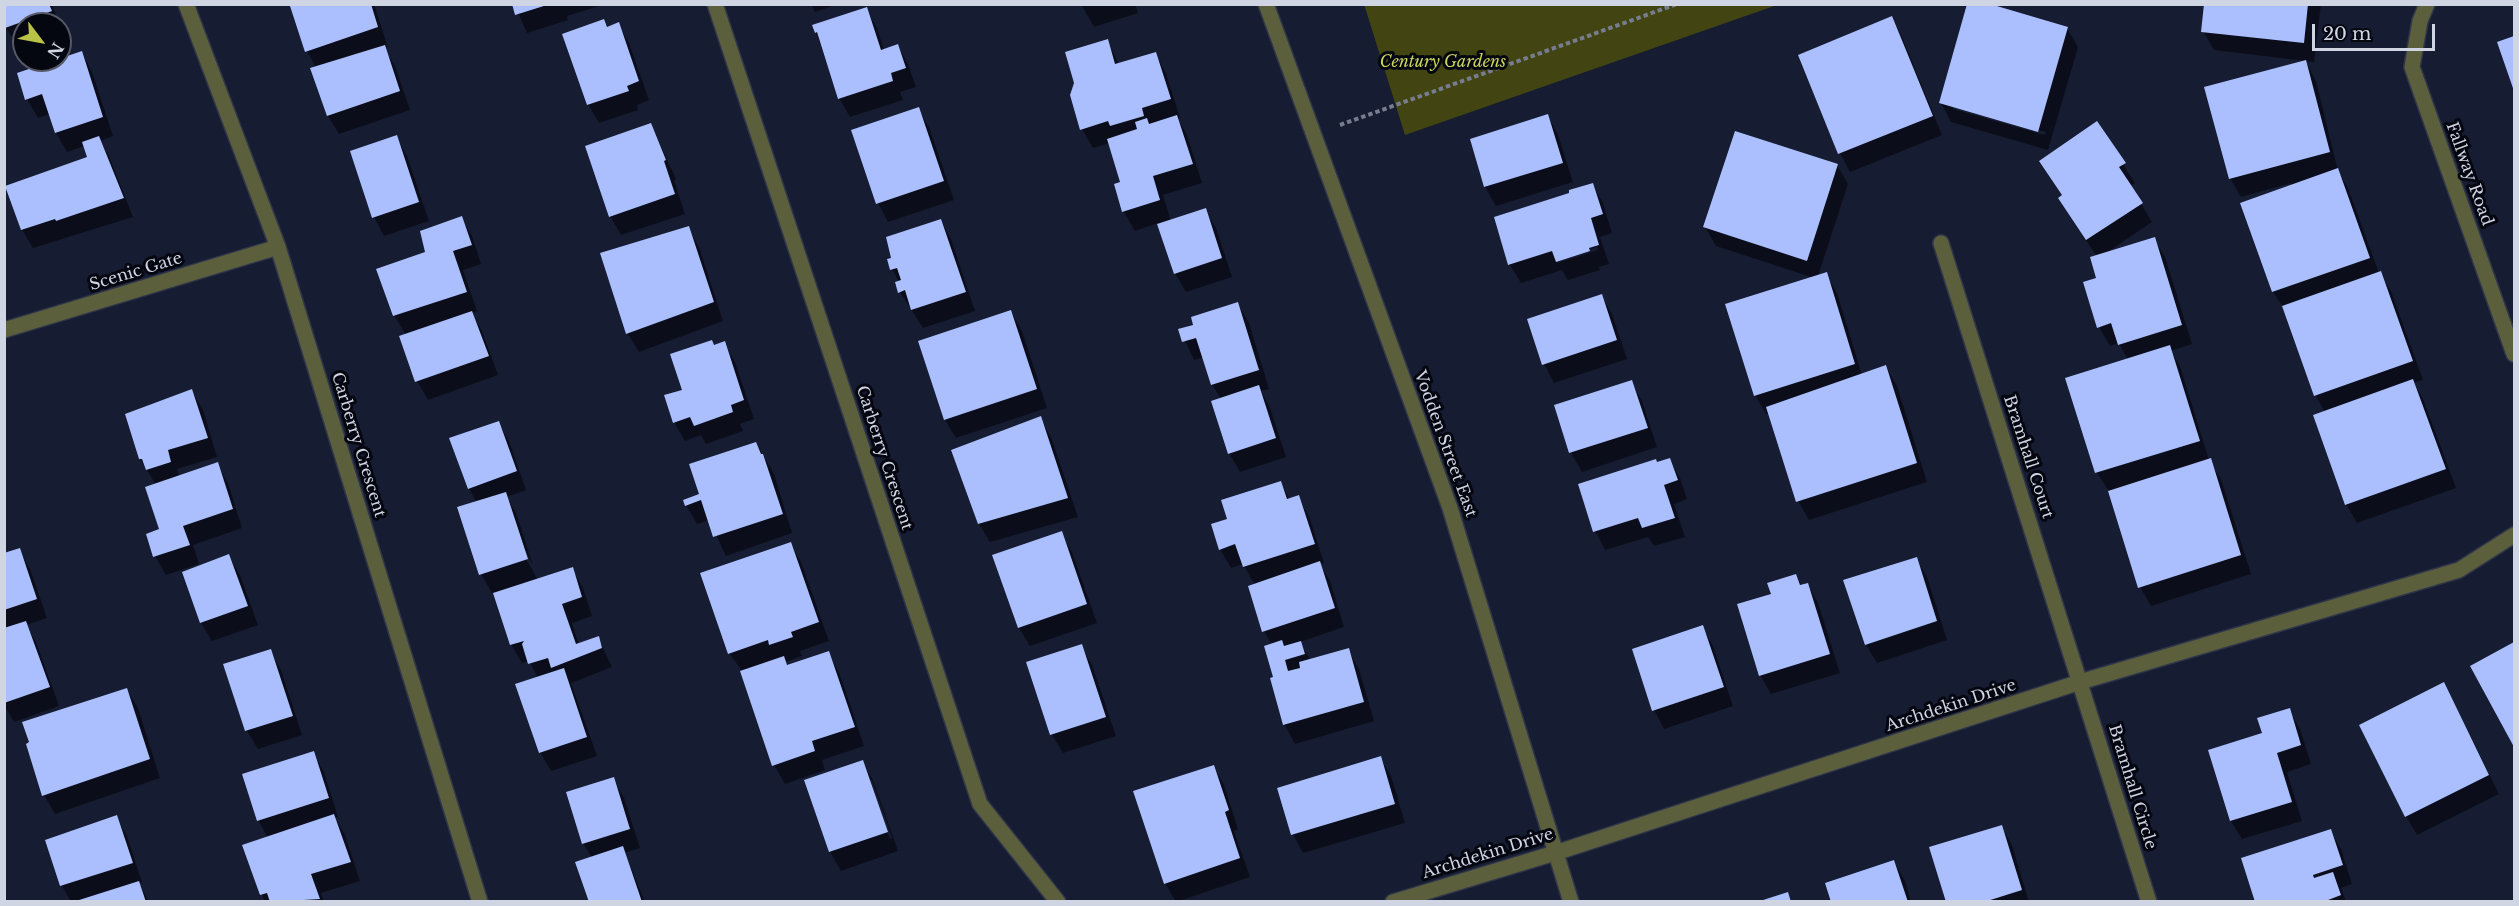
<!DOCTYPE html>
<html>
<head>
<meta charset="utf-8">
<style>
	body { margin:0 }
	#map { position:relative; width:2519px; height:906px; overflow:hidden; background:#161c31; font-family:"Libre Baskerville",serif }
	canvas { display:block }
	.frame { position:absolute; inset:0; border:6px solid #d0d5e4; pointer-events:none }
	.north { position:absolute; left:12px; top:12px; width:60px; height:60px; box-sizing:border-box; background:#050710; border:2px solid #565965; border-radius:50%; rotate:122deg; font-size:16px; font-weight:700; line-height:24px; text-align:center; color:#d0d5e4 }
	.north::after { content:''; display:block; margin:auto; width:21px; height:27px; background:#b9c146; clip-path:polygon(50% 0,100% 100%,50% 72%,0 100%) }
	.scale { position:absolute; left:2312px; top:24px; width:123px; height:27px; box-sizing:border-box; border:3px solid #d0d5e4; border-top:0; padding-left:8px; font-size:18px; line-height:21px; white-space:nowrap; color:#d0d5e4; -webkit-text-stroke:4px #050710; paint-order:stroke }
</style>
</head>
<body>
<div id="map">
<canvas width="2519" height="906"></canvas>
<div class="frame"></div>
<div class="north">N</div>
<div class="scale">20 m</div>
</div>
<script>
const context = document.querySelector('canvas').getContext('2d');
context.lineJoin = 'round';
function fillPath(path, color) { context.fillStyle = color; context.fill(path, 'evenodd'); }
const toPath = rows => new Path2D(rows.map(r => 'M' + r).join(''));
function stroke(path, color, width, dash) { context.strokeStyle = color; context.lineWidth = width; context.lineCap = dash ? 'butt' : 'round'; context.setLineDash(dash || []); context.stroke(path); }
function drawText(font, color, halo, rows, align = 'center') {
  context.font = font + ' "Libre Baskerville",serif'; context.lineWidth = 6; context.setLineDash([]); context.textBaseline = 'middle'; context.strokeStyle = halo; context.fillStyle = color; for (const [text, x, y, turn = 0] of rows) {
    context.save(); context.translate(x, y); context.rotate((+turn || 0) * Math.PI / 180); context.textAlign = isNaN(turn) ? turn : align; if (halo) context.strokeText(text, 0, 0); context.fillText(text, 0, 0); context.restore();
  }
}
fillPath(toPath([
	[1364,4,1777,4,1777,5,1405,135]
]), '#424511');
fillPath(toPath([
	[4,4,52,4,59,24,24,24,24,44,17,46,4,24],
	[298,4,374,4,388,47,384,48,395,66,410,110,339,134,328,116,316,68,307,51,292,7],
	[514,4,605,4,567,16,568,20,527,33],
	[811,4,838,4,815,12],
	[1081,4,1135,4,1138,13,1094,27],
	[2206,4,2321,4,2314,62,2214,50,2203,31],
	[866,9,877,28,884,50,898,46,908,64,916,87,900,92,903,100,850,117,839,98,816,32],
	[1892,18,1902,37,1942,135,1850,172,1840,153],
	[604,21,608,28,618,24,629,43,649,100,637,105,638,110,599,123,588,104],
	[2067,28,2078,47,2048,150,1951,122,1941,103],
	[1953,106,2046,132,2045,135,1953,109],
	[2514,38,2514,88,2499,43],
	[1107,40,1119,65,1155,54,1166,73,1180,118,1178,119,1187,135,1202,183,1163,195,1171,221,1205,210,1216,228,1232,277,1186,292,1175,273,1158,223,1135,231,1124,212,1115,185,1122,183,1110,143,1093,148,1082,129],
	[82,53,92,72,113,136,100,141,109,156,133,217,33,248,22,230,89,158,84,146,67,152,56,133,50,114,38,118,27,99],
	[2306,62,2316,81,2338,171,2348,188,2379,273,2391,291,2423,380,2414,383,2423,399,2456,488,2357,523,2346,504,2325,412,2316,396,2285,310,2273,292,2242,204,2292,186,2291,183,2241,197,2230,178],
	[918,109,929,127,954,200,888,222,878,203],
	[1548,116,1558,135,1573,182,1496,206,1485,187,1471,140],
	[2097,123,2135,183,2130,186,2152,222,2106,253,2154,239,2165,257,2192,344,2171,351,2180,366,2209,460,2221,479,2251,574,2151,606,2140,587,2109,491,2097,473,2067,379,2128,360,2119,343,2110,346,2099,327,2097,257,2071,217],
	[651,124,676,179,674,180,685,214,621,235,610,216],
	[396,137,407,156,429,221,384,236,374,217],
	[1837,165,1848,184,1818,276,1826,274,1837,293,1862,375,1886,367,1897,386,1927,482,1809,520,1798,501,1770,413,1766,414,1755,395,1814,278,1716,246,1705,227],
	[1592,184,1603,203,1612,233,1600,237,1609,264,1599,267,1600,270,1568,280,1562,270,1521,283,1510,265,1495,218,1571,194],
	[1597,247,1598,250,1557,263,1557,260],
	[461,217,472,236,481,264,463,270,477,311,472,313,482,331,498,375,428,400,417,381,401,337,406,335,394,315,427,253],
	[941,221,951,239,975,311,923,328,900,292,899,282,892,269,893,259],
	[688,228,699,247,723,321,639,352,628,334,602,254],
	[1601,295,1612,314,1627,359,1554,383,1544,364],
	[1238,304,1249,323,1269,389,1261,391,1269,405,1286,457,1240,472,1229,453,1221,399,1212,384,1204,357,1194,360,1180,330],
	[1011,312,1022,331,1047,408,956,438,945,420],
	[724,343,735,362,754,419,740,424,743,431,706,444,701,435,685,441,674,422,683,391,714,346],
	[1631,382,1642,401,1657,447,1582,472,1571,453,1556,406],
	[192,391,203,410,217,457,177,469,180,477,217,464,228,483,242,528,193,545,199,564,166,575,155,556,161,530,156,485,140,459,150,404],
	[1040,418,1051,437,1078,517,990,542,979,524,953,451],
	[498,422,509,441,526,490,507,497,516,513,533,565,525,551,523,553,538,580,572,569,583,588,592,616,572,623,579,645,598,638,612,667,571,683,597,756,551,771,540,752,538,678,529,661,522,663,511,644,494,592,492,593,481,574,477,503,469,489],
	[756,443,774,474,792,533,726,556,709,520,697,524,686,505,701,495],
	[1669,459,1680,478,1687,499,1674,504,1685,537,1654,546,1648,537,1605,550,1595,531,1657,464],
	[1281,483,1290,500,1298,497,1309,516,1324,563,1320,564,1330,581,1344,627,1300,642,1311,661,1348,650,1359,669,1374,721,1295,744,1285,725,1271,679,1275,678,1272,645,1264,631,1255,585,1243,564,1231,568,1220,549,1229,520],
	[1061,533,1072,552,1097,623,1030,646,1019,628,994,556],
	[790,543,801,562,829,641,800,651,802,656,785,662,788,666,828,653,839,672,864,746,822,760,825,770,785,784,774,765,742,671,729,653],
	[19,550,30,569,47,618,26,625,36,642,59,706,14,722,4,705,4,555],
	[229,556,240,575,258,625,212,641,201,623,183,573],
	[1916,559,1927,577,1947,640,1877,663,1866,645],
	[1796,575,1802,586,1808,585,1818,603,1840,673,1771,694,1760,675,1773,595],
	[1702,627,1713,646,1733,706,1664,729,1654,710],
	[2514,644,2514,744,2472,667],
	[1081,646,1092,665,1116,736,1063,753,1052,735,1028,663],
	[270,651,281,670,302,735,258,749,247,731,225,665],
	[127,690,138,708,160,778,55,814,44,795],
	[2454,703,2499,794,2417,835,2406,816],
	[2289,710,2300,729,2311,764,2287,772,2302,821,2242,839,2231,821,2264,734],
	[313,753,324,772,338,817,335,818,345,835,360,881,321,893,324,902,265,902,244,846,268,838,258,820],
	[1380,757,1391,776,1405,823,1303,853,1293,834],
	[862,762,873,780,898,851,841,871,830,852,805,781],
	[868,780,872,780,892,838,890,839],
	[1213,766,1224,785,1238,829,1234,831,1250,877,1176,902,1165,883],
	[613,779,624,798,640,848,625,853,645,902,590,902,592,858,583,843],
	[116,817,127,836,142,882,139,883,149,902,71,902,62,886,47,841],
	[2001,826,2012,845,2029,902,1948,902],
	[2330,830,2341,849,2352,884,2341,888,2346,902,2256,902],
	[1894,862,1905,881,1911,902,1832,902]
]), '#0007');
fillPath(toPath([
	[5,4,49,4,52,11,5,28],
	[371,4,378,27,305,52,290,6],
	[512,4,547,4,547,5,515,15],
	[1967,4,1990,4,2068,27,2038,132,1939,103],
	[2204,4,2308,4,2304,43,2201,32],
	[867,7,881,50,898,44,906,68,891,73,893,81,838,99,817,32,815,33,812,25],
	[1892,16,1933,116,1838,154,1798,55],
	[604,19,607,27,619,22,639,81,627,86,629,91,587,105,562,34],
	[2514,36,2514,91,2497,42],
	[1108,39,1115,64,1156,52,1171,99,1142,108,1144,116,1110,126,1108,121,1080,130,1070,95,1074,83,1065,52],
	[385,45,400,91,327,116,310,68],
	[82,51,103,117,55,133,42,94,25,100,17,73],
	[2306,60,2330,152,2229,179,2204,87],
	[919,107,944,181,876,204,851,130],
	[1548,114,1563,163,1484,187,1470,139],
	[1177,115,1193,164,1153,176,1160,200,1122,212,1114,184,1120,182,1107,139,1137,129,1135,122,1147,118,1149,124],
	[2097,121,2126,163,2119,167,2143,203,2086,240,2058,198,2062,195,2039,161],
	[651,123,666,160,664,161,675,194,609,217,585,146],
	[1735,131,1838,164,1807,261,1703,227],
	[397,135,419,202,372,218,350,151],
	[99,136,124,198,56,221,55,219,21,230,5,186,87,157,82,142],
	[2338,168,2370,258,2272,292,2240,203],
	[1593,183,1603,214,1591,218,1599,245,1589,248,1590,251,1556,262,1552,251,1508,265,1494,217,1569,193,1569,190],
	[1206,208,1222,258,1174,274,1157,224],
	[462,216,472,245,453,251,467,292,393,316,376,269,425,252,420,231],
	[941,219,966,292,911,310,905,290,898,293,895,282,901,280,897,268,890,270,887,259,891,258,886,237],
	[689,226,714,302,626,334,600,253],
	[2155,237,2182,325,2118,345,2111,323,2097,328,2083,282,2096,278,2090,257],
	[2381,271,2413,361,2314,396,2282,306],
	[1827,272,1855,364,1754,396,1725,304],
	[1602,294,1617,340,1542,365,1527,319],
	[1238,302,1259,370,1211,385,1196,338,1182,342,1178,329,1193,325,1191,317],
	[1011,310,1037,389,944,420,918,341],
	[472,311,489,356,415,382,399,336],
	[712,340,714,345,725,341,744,400,731,405,733,412,694,426,690,417,673,423,664,395,682,390,670,354],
	[2170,345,2200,441,2095,473,2065,378],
	[1886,365,1917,463,1796,502,1766,407],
	[2413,379,2446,469,2345,505,2313,415],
	[1632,380,1648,428,1569,453,1554,405],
	[1259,385,1276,438,1228,454,1211,401],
	[192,389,208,438,168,450,171,462,146,470,142,459,139,459,125,414],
	[1041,416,1068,498,978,524,951,450],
	[499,421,517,471,468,489,449,438],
	[756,442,761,454,763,454,783,514,713,537,701,500,685,506,683,500,699,494,689,464],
	[1670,458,1678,480,1664,485,1675,518,1642,528,1638,518,1593,532,1578,484,1656,459,1657,462],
	[2211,458,2241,555,2138,588,2108,491],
	[218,462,233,509,183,526,190,545,153,557,146,534,159,529,145,487],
	[1281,481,1287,499,1299,495,1315,544,1243,567,1235,544,1219,550,1211,524,1227,519,1221,500],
	[506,492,528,559,479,575,457,507],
	[1062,531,1087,604,1018,628,992,555],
	[791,542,819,622,791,632,793,637,769,645,768,640,728,654,700,573],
	[20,548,37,599,4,610,4,553],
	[229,554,248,606,200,623,182,572],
	[1917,557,1937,621,1865,645,1843,580],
	[1320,561,1335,608,1262,632,1248,586],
	[573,567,582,597,562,604,576,644,599,636,602,648,551,668,548,658,528,664,522,644,524,641,510,645,493,593],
	[1796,574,1800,585,1808,583,1830,654,1759,676,1737,604,1771,594,1767,583],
	[26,621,50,687,4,703,4,628],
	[1703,625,1724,687,1652,711,1632,649],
	[1282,640,1284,646,1301,641,1305,654,1285,660,1288,671,1300,668,1299,662,1349,648,1364,702,1283,725,1270,678,1273,677,1264,646],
	[2514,642,2514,747,2470,666],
	[1082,644,1106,717,1050,735,1026,662],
	[271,649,293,716,245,731,223,664],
	[829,651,855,727,812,741,815,751,772,766,740,671,784,656,787,665],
	[564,668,587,737,539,753,515,684],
	[2444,682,2489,775,2405,817,2359,725],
	[127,688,150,759,42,796,26,744,29,742,22,722],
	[2290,708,2301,745,2277,753,2292,802,2230,821,2208,750,2262,733,2257,718],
	[314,751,329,798,257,821,242,774],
	[1381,756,1395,804,1291,835,1277,788],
	[863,760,888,832,829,852,804,780],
	[1214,765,1229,810,1225,812,1240,858,1164,884,1133,791],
	[614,777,630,829,582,844,566,792],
	[334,814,351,862,311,874,320,899,270,902,267,893,260,895,242,845],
	[117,815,133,863,60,886,45,840],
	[2002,825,2022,890,1984,902,1946,902,1929,847],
	[2331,829,2343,865,2313,875,2314,878,2333,872,2341,895,2323,902,2255,902,2241,858],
	[623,846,642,902,589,902,575,862],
	[1894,860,1908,902,1831,902,1825,883],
	[139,881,146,902,76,902,76,901],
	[1788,892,1791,902,1760,902,1760,901]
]), '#abbffe');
const minor = toPath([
	[186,4,278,247,480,902],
	[715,4,980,804,1058,902],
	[2427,4,2420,21,2412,67,2514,354],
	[1941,243,2149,902],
	[4,330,278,247],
	[1393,902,1555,853,2080,682,2459,570,2514,535]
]);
const tertiary = toPath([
	[1266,4,1450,508,1571,902]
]);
stroke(minor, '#30364a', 18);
stroke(tertiary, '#30364a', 18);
stroke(toPath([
	[1340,125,1677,4]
]), '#777c8e', 4, [4.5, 3]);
stroke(minor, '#5b5f3c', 15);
stroke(tertiary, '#5b5f3c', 15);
drawText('italic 16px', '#ccd45a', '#050710', [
	["Century Gardens",1443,62]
]);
drawText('16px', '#d0d5e4', '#050710', [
	["Fallway Road",2469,174,70],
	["Scenic Gate",136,272,-17],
	["Vodden Street East",1445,444,70],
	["Carberry Crescent",358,445,73],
	["Bramhall Court",2028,457,72],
	["Carberry Crescent",884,458,72],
	["Archdekin Drive",1951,706,-18],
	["Bramhall Circle",2132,787,73],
	["Archdekin Drive",1488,854,-17]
]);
</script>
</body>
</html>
